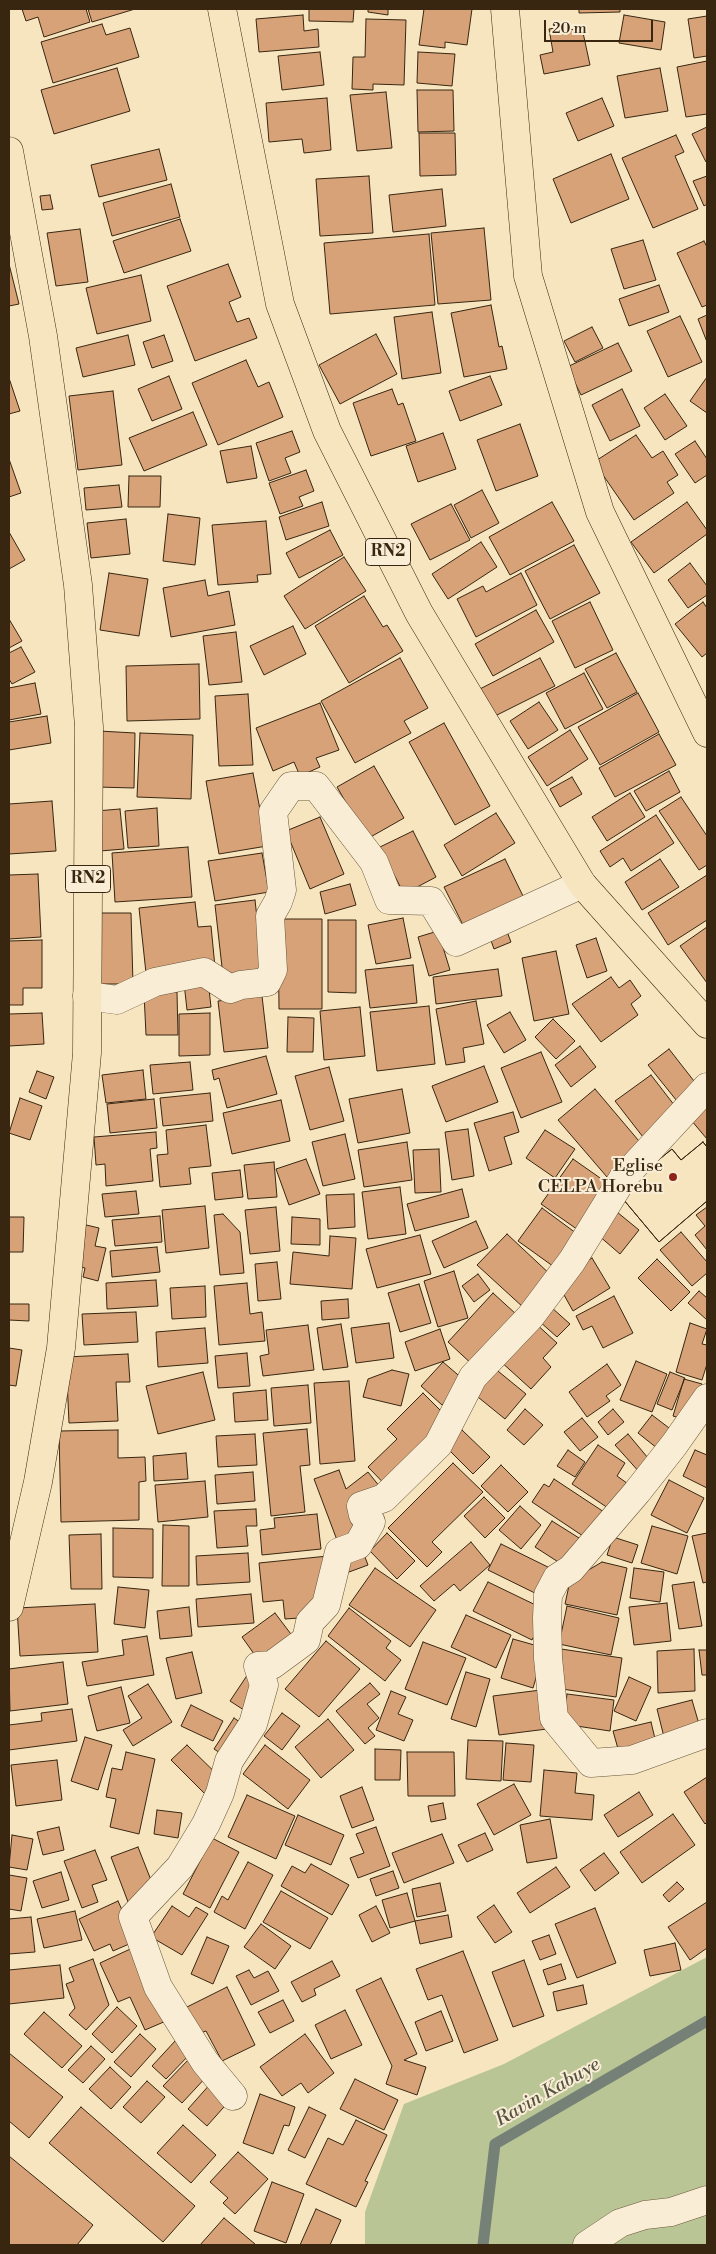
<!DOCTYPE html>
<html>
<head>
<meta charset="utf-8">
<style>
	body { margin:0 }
	#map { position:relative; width:716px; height:2254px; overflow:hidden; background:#f6e5bf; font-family:"Libre Bodoni",serif }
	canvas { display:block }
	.frame { position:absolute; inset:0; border:10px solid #382611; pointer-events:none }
	.scale { position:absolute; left:544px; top:20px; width:109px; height:22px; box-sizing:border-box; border:2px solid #382611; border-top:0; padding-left:6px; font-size:15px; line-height:18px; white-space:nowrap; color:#382611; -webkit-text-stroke:4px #f9eed5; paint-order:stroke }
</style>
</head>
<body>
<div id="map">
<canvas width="716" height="2254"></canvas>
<div class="frame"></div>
<div class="scale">20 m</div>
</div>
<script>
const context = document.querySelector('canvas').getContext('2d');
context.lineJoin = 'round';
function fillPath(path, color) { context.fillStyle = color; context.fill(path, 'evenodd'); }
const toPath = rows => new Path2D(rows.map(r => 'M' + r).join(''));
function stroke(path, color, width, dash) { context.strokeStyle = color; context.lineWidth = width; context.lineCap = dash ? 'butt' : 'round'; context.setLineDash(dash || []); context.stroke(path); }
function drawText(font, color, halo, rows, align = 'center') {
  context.font = font + ' "Libre Bodoni",serif'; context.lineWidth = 4; context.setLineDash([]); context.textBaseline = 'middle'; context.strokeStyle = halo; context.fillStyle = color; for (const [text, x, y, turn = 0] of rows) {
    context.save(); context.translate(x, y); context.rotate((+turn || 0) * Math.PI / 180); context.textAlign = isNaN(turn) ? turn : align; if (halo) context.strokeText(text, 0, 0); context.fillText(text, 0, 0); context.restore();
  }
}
fillPath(toPath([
	[707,1957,707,2245,365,2245,365,2212,404,2104,504,2064]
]), '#b9c595');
stroke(toPath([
	[483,2245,495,2144,707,2021]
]), '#758176', 11);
const building = toPath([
	[22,9,86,9,90,22,44,37,38,17,26,21,22,9],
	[88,9,135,9,92,22,88,9],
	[309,9,354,9,353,22,309,21,309,9],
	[368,9,388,9,388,15,368,12,368,9],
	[424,9,472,9,467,45,445,42,445,48,419,45,424,9],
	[579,9,620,9,620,12,579,13,579,9],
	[303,15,304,31,318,29,319,47,259,52,256,19,303,15],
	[624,15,665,22,661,50,619,43,624,15],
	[707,16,707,56,694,58,688,19,707,16],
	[366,19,406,20,404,85,373,84,373,90,352,89,353,57,365,57,366,19],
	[102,24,106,35,130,28,139,57,53,83,41,42,102,24],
	[567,26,568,30,582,28,590,65,544,74,540,55,553,52,549,29,567,26],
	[320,52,324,85,282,90,278,56,320,52],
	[418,52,455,54,452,86,417,83,418,52],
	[707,61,707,114,686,117,677,67,707,61],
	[117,68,130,111,54,134,41,90,117,68],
	[660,68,668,111,625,118,617,76,660,68],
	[417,90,453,90,454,131,418,132,417,90],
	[386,92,392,148,357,151,350,95,386,92],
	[327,98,331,150,304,153,302,139,269,142,266,103,327,98],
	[602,98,614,126,578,141,566,113,602,98],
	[707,127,707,161,706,162,692,134,707,127],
	[419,133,455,133,456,175,420,176,419,133],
	[676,135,684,152,675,156,698,209,653,228,622,158,676,135],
	[159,149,167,180,99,197,91,165,159,149],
	[611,154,629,199,571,223,553,179,611,154],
	[369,176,373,233,320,236,316,179,369,176],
	[707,176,707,204,704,206,693,181,707,176],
	[171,184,180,217,112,236,103,203,171,184],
	[442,189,446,226,393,232,389,195,442,189],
	[50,195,53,209,42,210,40,196,50,195],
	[180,219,191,251,124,273,113,241,180,219],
	[484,228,491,300,438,304,431,233,484,228],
	[80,229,88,282,56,286,47,233,80,229],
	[429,234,435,305,330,314,324,243,429,234],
	[643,240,656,280,624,289,611,249,643,240],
	[704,241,707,247,707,305,702,307,677,253,704,241],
	[9,264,19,304,9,306,9,264],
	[228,264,241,297,229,302,237,322,249,318,257,338,195,361,167,286,228,264],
	[141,275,151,321,97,334,86,288,141,275],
	[659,285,669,312,629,326,619,299,659,285],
	[491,305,499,347,502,346,507,369,464,377,451,313,491,305],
	[432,312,441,373,402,379,394,317,432,312],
	[707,315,707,342,698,319,707,315],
	[680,316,702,362,668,377,647,331,680,316],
	[592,327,603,348,575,362,564,341,592,327],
	[376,334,397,374,340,404,319,365,376,334],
	[128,335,135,365,83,377,76,348,128,335],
	[164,335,173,361,152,368,143,342,164,335],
	[618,343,632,371,581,395,567,367,618,343],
	[246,360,258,387,269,382,283,417,218,445,192,383,246,360],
	[169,376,182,409,152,421,138,389,169,376],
	[490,376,502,405,460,421,449,391,490,376],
	[707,377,707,413,690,401,707,377],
	[9,378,20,411,9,414,9,378],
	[392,389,398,405,403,403,416,441,371,456,353,403,392,389],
	[622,389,640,426,610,441,592,405,622,389],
	[113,391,122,465,78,470,69,396,113,391],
	[665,394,687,426,665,440,644,408,665,394],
	[193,412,207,445,144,471,129,438,193,412],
	[520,424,538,476,496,491,477,440,520,424],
	[292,431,300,452,285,458,291,473,269,481,256,443,292,431],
	[443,433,456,469,418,482,406,446,443,433],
	[636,435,652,458,663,451,678,475,667,482,674,493,634,520,594,462,636,435],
	[695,441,707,459,707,475,695,483,675,454,695,441],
	[251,446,257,478,227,483,220,451,251,446],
	[9,459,21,493,9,497,9,459],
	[306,470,314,491,299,497,303,506,280,514,269,483,306,470],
	[129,476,161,476,160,507,128,507,129,476],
	[119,485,122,507,86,510,84,488,119,485],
	[482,490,499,523,471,538,454,505,482,490],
	[322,502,329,526,286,540,279,517,322,502],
	[552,502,574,541,510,575,489,537,552,502],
	[687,502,707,530,707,534,654,573,631,542,687,502],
	[451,504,470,540,430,560,411,524,451,504],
	[168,514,200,518,195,565,163,561,168,514],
	[126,519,130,554,91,558,87,523,126,519],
	[266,521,271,574,257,575,258,582,218,585,212,525,266,521],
	[330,530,343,555,299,578,286,553,330,530],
	[9,532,25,560,9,569,9,532],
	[481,542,497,567,448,599,432,574,481,542],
	[574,545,600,593,550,619,525,571,574,545],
	[344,557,366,591,305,629,284,596,344,557],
	[690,563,707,586,707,595,688,608,668,580,690,563],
	[109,573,148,579,139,636,100,630,109,573],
	[521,573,537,605,476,637,457,599,483,586,486,592,521,573],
	[205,580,208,596,229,591,235,625,171,637,163,588,205,580],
	[364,596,383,627,387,625,403,651,349,683,315,626,364,596],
	[590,602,613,650,575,668,552,621,590,602],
	[703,602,707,608,707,653,702,657,675,624,703,602],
	[536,610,554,642,493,676,475,644,536,610],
	[9,619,22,641,9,648,9,619],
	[293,626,306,654,264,675,250,646,293,626],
	[236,632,242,682,209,685,203,636,236,632],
	[21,647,35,672,12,684,9,679,9,653,21,647],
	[616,653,637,692,607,708,585,669,616,653],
	[400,658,428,708,404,721,411,733,355,763,321,701,400,658],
	[540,658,555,686,491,718,476,691,540,658],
	[199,664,200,719,127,721,126,666,199,664],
	[584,673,603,709,565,729,546,693,584,673],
	[35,683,41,714,9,720,9,688,35,683],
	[638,693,659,732,600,765,578,727,638,693],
	[248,694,253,765,219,766,215,696,248,694],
	[539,702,558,730,528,749,510,721,539,702],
	[320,703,339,750,316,758,320,767,300,776,294,762,273,771,256,728,320,703],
	[47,716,51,743,9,750,9,722,47,716],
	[444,723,490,806,455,825,409,742,444,723],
	[570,730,588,759,547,786,528,757,570,730],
	[99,731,135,733,134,788,97,787,99,731],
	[140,733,193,735,191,799,137,797,140,733],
	[659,734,676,765,615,797,599,768,659,734],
	[374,766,404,818,367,839,337,787,374,766],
	[669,771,680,792,646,811,634,791,669,771],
	[253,773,267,846,219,854,206,781,253,773],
	[572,777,582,794,560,807,550,789,572,777],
	[630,793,645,817,607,841,592,817,630,793],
	[681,797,707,836,707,865,699,870,659,811,681,797],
	[52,801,56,851,9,854,9,804,52,801],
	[157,808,159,846,128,848,125,811,157,808],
	[120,809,124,849,100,851,96,811,120,809],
	[496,813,515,843,462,876,444,845,496,813],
	[656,815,674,843,631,871,623,858,610,867,600,851,656,815],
	[320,817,344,874,310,889,286,831,320,817],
	[413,831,436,877,404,894,380,847,413,831],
	[188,847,192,897,115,902,112,853,188,847],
	[262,853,269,892,215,901,208,861,262,853],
	[505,859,523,896,463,925,444,887,505,859],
	[660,859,679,887,642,910,625,882,660,859],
	[38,874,41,937,9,939,9,875,38,874],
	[707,875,707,920,668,945,648,913,707,875],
	[350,884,356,905,325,914,320,892,350,884],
	[255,900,263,972,223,976,215,905,255,900],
	[195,902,198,927,211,926,215,967,146,973,139,908,195,902],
	[99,913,131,913,133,984,101,984,99,913],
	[403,918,411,958,376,964,368,925,403,918],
	[278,919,322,919,322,1009,279,1009,278,919],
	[328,920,356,920,356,993,328,992,328,920],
	[707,927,707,983,680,946,707,927],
	[506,929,511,942,494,949,489,935,506,929],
	[438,931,450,970,429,976,418,937,438,931],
	[596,938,607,971,587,978,576,945,596,938],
	[42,940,42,988,23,988,23,1005,9,1005,9,941,42,940],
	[556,951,569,1014,534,1021,522,958,556,951],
	[413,965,417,1003,370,1008,365,970,413,965],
	[498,969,502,996,436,1004,433,977,498,969],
	[611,977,619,988,630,980,641,996,631,1004,638,1015,601,1042,572,1004,611,977],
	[208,980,211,1007,187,1010,184,983,208,980],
	[177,992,178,1035,146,1035,144,993,177,992],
	[262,996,268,1048,224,1052,218,1001,262,996],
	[476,1001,484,1044,463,1048,465,1062,446,1065,436,1009,476,1001],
	[429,1006,435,1064,377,1071,370,1012,429,1006],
	[360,1007,365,1056,324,1060,320,1011,360,1007],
	[510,1012,526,1040,504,1053,487,1025,510,1012],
	[42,1013,44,1044,9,1046,9,1014,42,1013],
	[210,1013,210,1055,179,1056,179,1014,210,1013],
	[288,1017,314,1018,313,1052,287,1052,288,1017],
	[553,1019,575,1041,556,1059,535,1037,553,1019],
	[580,1046,596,1067,571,1087,555,1065,580,1046],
	[669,1049,701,1090,681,1106,648,1065,669,1049],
	[541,1052,562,1102,521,1118,501,1068,541,1052],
	[266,1056,277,1094,227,1108,219,1078,214,1080,212,1070,266,1056],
	[190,1062,193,1090,153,1094,150,1065,190,1062],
	[484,1066,498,1102,446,1122,432,1086,484,1066],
	[329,1067,344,1121,310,1130,295,1076,329,1067],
	[143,1070,146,1099,106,1103,102,1075,143,1070],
	[37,1071,54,1077,46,1099,29,1092,37,1071],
	[651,1075,678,1110,643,1137,615,1101,651,1075],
	[402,1089,410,1133,358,1143,349,1099,402,1089],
	[595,1089,644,1147,607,1177,558,1120,595,1089],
	[210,1093,213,1121,163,1126,160,1098,210,1093],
	[20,1098,42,1106,30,1140,9,1133,20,1098],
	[154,1099,157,1128,110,1133,107,1104,154,1099],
	[281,1100,290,1141,232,1154,223,1113,281,1100],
	[707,1106,707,1139,691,1120,707,1106],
	[513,1112,519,1132,504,1137,512,1164,489,1171,474,1123,513,1112],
	[206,1125,211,1166,189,1168,191,1184,160,1187,157,1155,168,1154,166,1130,206,1125],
	[468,1129,474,1176,452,1180,445,1132,468,1129],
	[545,1130,575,1149,555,1178,526,1158,545,1130],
	[156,1132,157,1148,150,1149,153,1181,106,1186,105,1164,96,1165,94,1137,156,1132],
	[345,1134,355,1179,323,1186,312,1142,345,1134],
	[407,1142,412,1180,364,1187,358,1150,407,1142],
	[703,1142,707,1147,707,1201,659,1242,618,1193,672,1149,681,1160,703,1142],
	[703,1142,707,1147,707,1201,659,1242,618,1193,672,1149,681,1160,703,1142],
	[439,1149,441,1192,415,1193,413,1150,439,1149],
	[306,1159,320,1194,289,1205,276,1169,306,1159],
	[573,1159,613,1187,581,1232,541,1204,573,1159],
	[274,1162,277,1197,248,1199,244,1165,274,1162],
	[240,1170,243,1197,215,1200,212,1173,240,1170],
	[400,1187,406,1234,368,1239,362,1192,400,1187],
	[462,1189,469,1217,415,1231,407,1204,462,1189],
	[136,1191,139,1214,105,1217,102,1194,136,1191],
	[354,1194,355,1227,328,1229,326,1195,354,1194],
	[205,1206,209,1248,166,1253,162,1210,205,1206],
	[276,1207,280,1251,250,1254,245,1210,276,1207],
	[707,1207,707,1250,695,1235,705,1226,696,1215,707,1207],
	[542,1208,580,1236,557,1269,518,1241,542,1208],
	[617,1212,639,1230,620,1254,598,1235,617,1212],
	[223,1214,240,1232,244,1273,220,1275,214,1215,223,1214],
	[160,1216,162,1242,115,1246,112,1220,160,1216],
	[9,1217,24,1217,23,1252,9,1252,9,1217],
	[292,1217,320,1219,320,1245,291,1244,292,1217],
	[476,1221,488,1248,444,1268,432,1241,476,1221],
	[82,1224,99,1228,95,1246,106,1248,98,1281,83,1277,85,1268,72,1265,82,1224],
	[681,1232,707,1262,707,1273,692,1286,660,1250,681,1232],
	[507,1234,553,1277,524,1308,477,1265,507,1234],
	[420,1235,431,1274,377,1288,366,1249,420,1235],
	[330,1236,356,1238,352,1289,290,1284,293,1252,329,1256,330,1236],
	[157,1247,160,1272,112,1277,110,1251,157,1247],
	[592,1258,610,1288,573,1311,559,1286,573,1270,592,1258],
	[657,1259,690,1292,671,1311,638,1278,657,1259],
	[277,1262,281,1299,258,1301,255,1264,277,1262],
	[454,1271,468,1318,438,1327,424,1281,454,1271],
	[478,1274,490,1290,474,1302,462,1286,478,1274],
	[156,1280,158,1306,107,1309,106,1283,156,1280],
	[247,1283,250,1314,262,1312,265,1341,219,1345,214,1286,247,1283],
	[419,1284,431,1323,400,1332,388,1293,419,1284],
	[205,1286,206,1317,172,1319,170,1288,205,1286],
	[699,1291,707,1298,707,1320,688,1303,699,1291],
	[493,1293,517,1315,475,1367,448,1342,493,1293],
	[614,1296,633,1333,603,1348,592,1326,583,1330,576,1316,614,1296],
	[348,1299,349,1318,322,1320,321,1301,348,1299],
	[9,1304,29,1304,29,1321,9,1320,9,1304],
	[551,1307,570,1324,557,1337,539,1321,551,1307],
	[136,1312,138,1342,84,1345,82,1314,136,1312],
	[534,1322,557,1343,543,1358,551,1367,531,1389,499,1360,534,1322],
	[389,1323,394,1358,356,1363,351,1328,389,1323],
	[690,1323,707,1329,702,1344,707,1345,707,1364,702,1380,676,1372,690,1323],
	[341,1324,348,1367,323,1370,317,1328,341,1324],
	[308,1325,314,1370,263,1376,260,1356,269,1354,266,1330,308,1325],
	[205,1328,208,1363,158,1367,156,1332,205,1328],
	[440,1329,450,1359,415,1371,405,1342,440,1329],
	[9,1348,22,1350,16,1386,9,1385,9,1348],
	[247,1353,250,1386,218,1388,215,1356,247,1353],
	[128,1354,130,1382,116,1382,118,1421,69,1423,66,1357,128,1354],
	[636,1361,667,1374,652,1412,620,1400,636,1361],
	[443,1362,464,1380,442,1405,421,1386,443,1362],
	[607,1364,621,1385,606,1396,610,1401,587,1417,569,1392,607,1364],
	[493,1367,526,1394,505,1419,473,1393,493,1367],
	[392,1370,409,1374,401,1406,363,1397,368,1379,392,1370],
	[203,1372,215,1420,158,1434,146,1386,203,1372],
	[670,1372,685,1378,672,1410,657,1404,670,1372],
	[684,1379,702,1384,689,1421,673,1416,684,1379],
	[349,1381,355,1461,320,1464,314,1383,349,1381],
	[308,1385,311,1423,274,1426,271,1388,308,1385],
	[266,1390,268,1420,235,1422,233,1393,266,1390],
	[423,1393,456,1426,400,1500,368,1467,397,1439,387,1429,423,1393],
	[525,1409,543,1425,524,1445,507,1430,525,1409],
	[613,1409,624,1422,608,1435,598,1422,613,1409],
	[652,1415,677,1434,662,1452,638,1433,652,1415],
	[582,1418,598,1437,580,1451,564,1432,582,1418],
	[307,1429,310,1465,300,1466,305,1512,271,1516,263,1433,307,1429],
	[118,1430,118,1458,145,1457,146,1481,139,1482,139,1520,61,1522,59,1431,118,1430],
	[462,1430,490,1457,473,1474,445,1446,462,1430],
	[255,1434,257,1465,218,1467,216,1436,255,1434],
	[628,1434,653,1464,641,1474,615,1445,628,1434],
	[598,1445,625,1463,617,1476,631,1486,614,1512,572,1484,598,1445],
	[568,1450,585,1462,575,1477,557,1466,568,1450],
	[695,1450,707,1455,707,1488,683,1476,695,1450],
	[186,1453,188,1479,154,1481,153,1456,186,1453],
	[453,1463,483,1492,432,1542,442,1552,427,1567,388,1528,453,1463],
	[501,1465,528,1492,508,1512,481,1486,501,1465],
	[339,1470,346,1489,368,1472,392,1502,361,1528,360,1544,368,1565,349,1572,314,1479,339,1470],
	[253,1472,255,1501,217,1504,215,1475,253,1472],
	[554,1479,607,1514,589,1540,532,1502,544,1484,549,1487,554,1479],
	[669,1480,704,1498,687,1533,651,1515,669,1480],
	[205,1481,208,1517,158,1522,155,1485,205,1481],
	[484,1497,505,1518,485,1538,464,1516,484,1497],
	[520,1506,541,1525,521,1549,499,1530,520,1506],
	[256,1509,257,1526,246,1526,248,1546,217,1548,214,1511,256,1509],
	[317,1514,321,1549,262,1555,260,1530,275,1528,274,1518,317,1514],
	[552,1521,587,1543,566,1567,535,1547,552,1521],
	[163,1525,189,1526,189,1586,162,1586,163,1525],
	[652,1526,688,1536,677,1574,641,1563,652,1526],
	[113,1528,153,1529,153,1578,113,1577,113,1528],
	[387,1533,415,1561,397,1579,370,1551,387,1533],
	[707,1533,707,1582,703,1583,692,1536,707,1533],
	[101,1534,102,1589,71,1589,69,1535,101,1534],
	[613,1537,638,1545,632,1563,607,1555,613,1537],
	[471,1542,490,1565,460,1591,454,1584,434,1601,420,1586,471,1542],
	[501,1544,556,1571,543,1597,488,1570,501,1544],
	[248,1553,250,1582,197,1585,196,1556,248,1553],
	[328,1556,327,1616,285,1619,283,1600,263,1602,259,1563,328,1556],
	[602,1562,627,1568,617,1615,565,1604,570,1581,602,1562],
	[375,1568,436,1610,410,1647,349,1605,375,1568],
	[634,1568,664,1572,660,1602,630,1598,634,1568],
	[488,1582,546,1610,532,1640,473,1611,488,1582],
	[694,1582,702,1626,679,1629,672,1585,694,1582],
	[118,1587,149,1590,145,1628,114,1624,118,1587],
	[251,1594,254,1623,198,1627,196,1599,251,1594],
	[667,1603,671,1641,634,1645,629,1607,667,1603],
	[95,1604,98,1652,20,1656,17,1608,95,1604],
	[567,1606,619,1618,611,1655,559,1644,567,1606],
	[189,1607,192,1636,160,1639,157,1611,189,1607],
	[349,1608,391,1641,386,1648,401,1660,385,1681,328,1636,349,1608],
	[275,1613,303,1650,269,1675,242,1637,275,1613],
	[466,1615,511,1635,496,1668,451,1647,466,1615],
	[147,1636,154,1675,87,1686,82,1662,124,1655,122,1640,147,1636],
	[513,1639,545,1648,533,1688,501,1678,513,1639],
	[326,1641,360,1669,319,1717,285,1689,326,1641],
	[423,1642,466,1658,447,1705,405,1689,423,1642],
	[561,1649,622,1658,616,1697,555,1688,561,1649],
	[694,1649,695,1691,658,1693,657,1651,694,1649],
	[699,1650,707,1650,707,1675,702,1675,699,1650],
	[192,1652,202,1693,176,1699,166,1658,192,1652],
	[63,1662,68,1704,10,1711,9,1669,63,1662],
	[466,1672,490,1679,476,1727,451,1719,466,1672],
	[248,1674,272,1689,253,1716,230,1701,248,1674],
	[629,1677,651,1687,636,1721,614,1711,629,1677],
	[370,1683,380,1694,367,1704,379,1718,368,1728,375,1736,365,1744,336,1711,370,1683],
	[148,1684,172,1722,133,1746,123,1730,142,1718,128,1696,148,1684],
	[121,1687,130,1723,97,1731,88,1696,121,1687],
	[541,1690,547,1729,499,1735,493,1696,541,1690],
	[391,1691,406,1697,398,1714,413,1720,404,1741,376,1730,391,1691],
	[567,1694,614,1700,610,1731,563,1724,567,1694],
	[692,1700,701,1731,665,1741,657,1709,692,1700],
	[191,1705,223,1721,213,1741,181,1726,191,1705],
	[72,1709,77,1741,9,1750,9,1725,42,1721,41,1713,72,1709],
	[282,1713,300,1726,282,1750,264,1736,282,1713],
	[234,1718,257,1734,237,1764,214,1749,234,1718],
	[328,1719,354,1750,321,1778,295,1747,328,1719],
	[651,1722,657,1747,620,1756,613,1731,651,1722],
	[85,1737,112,1745,98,1790,71,1781,85,1737],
	[468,1740,503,1741,501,1781,466,1779,468,1740],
	[506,1743,534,1745,531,1782,503,1780,506,1743],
	[187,1745,229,1786,213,1802,171,1760,187,1745],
	[265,1745,310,1780,288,1809,243,1774,265,1745],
	[375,1749,401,1750,400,1780,375,1780,375,1749],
	[126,1752,155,1759,139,1834,110,1827,116,1799,106,1797,112,1768,122,1770,126,1752],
	[407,1752,454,1752,455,1796,408,1796,407,1752],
	[57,1760,62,1800,16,1806,11,1765,57,1760],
	[544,1770,577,1773,575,1793,594,1795,592,1820,540,1816,544,1770],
	[707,1777,707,1822,705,1824,684,1792,707,1777],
	[514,1784,531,1815,494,1835,477,1804,514,1784],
	[362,1787,374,1820,352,1828,340,1796,362,1787],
	[639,1792,653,1815,618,1837,604,1815,639,1792],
	[247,1795,295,1816,276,1859,228,1837,247,1795],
	[443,1803,446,1819,431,1822,428,1806,443,1803],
	[157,1810,182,1813,178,1838,154,1834,157,1810],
	[673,1814,695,1845,642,1883,620,1852,673,1814],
	[298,1815,344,1835,331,1865,285,1845,298,1815],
	[550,1819,557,1858,527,1863,520,1825,550,1819],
	[59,1827,64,1850,43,1855,37,1832,59,1827],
	[376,1827,390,1866,358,1878,350,1858,364,1853,356,1834,376,1827],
	[485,1833,493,1850,467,1862,458,1845,485,1833],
	[442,1834,454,1863,404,1883,392,1853,442,1834],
	[12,1835,33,1839,27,1870,9,1867,12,1835],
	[212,1838,239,1852,210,1908,183,1894,212,1838],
	[138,1847,160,1903,136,1923,111,1857,138,1847],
	[95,1850,107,1880,92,1885,98,1902,82,1908,64,1861,95,1850],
	[604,1853,619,1873,595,1891,580,1870,604,1853],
	[248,1862,273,1875,245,1929,214,1912,222,1896,228,1900,248,1862],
	[311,1864,349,1885,332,1915,281,1886,292,1866,305,1873,311,1864],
	[556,1867,570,1887,530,1913,517,1893,556,1867],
	[393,1871,399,1888,376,1896,370,1879,393,1871],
	[61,1872,69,1900,42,1908,33,1881,61,1872],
	[9,1875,27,1878,21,1911,9,1909,9,1875],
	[677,1882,684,1889,669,1902,663,1895,677,1882],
	[440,1883,446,1911,417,1917,412,1889,440,1883],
	[281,1891,328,1918,310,1949,263,1922,281,1891],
	[407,1893,415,1921,390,1928,382,1900,407,1893],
	[118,1901,136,1941,113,1951,110,1944,94,1951,79,1919,118,1901],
	[707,1902,707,1948,690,1960,668,1927,707,1902],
	[494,1905,512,1932,495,1943,477,1917,494,1905],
	[172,1906,189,1917,196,1907,208,1914,182,1955,151,1937,172,1906],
	[376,1906,390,1933,372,1942,359,1915,376,1906],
	[595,1908,616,1963,577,1978,555,1924,595,1908],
	[75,1911,82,1940,44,1948,37,1919,75,1911],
	[448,1915,452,1937,420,1944,415,1921,448,1915],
	[31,1917,35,1952,9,1954,9,1919,31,1917],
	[261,1924,291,1946,275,1969,244,1947,261,1924],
	[549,1935,556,1954,540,1960,532,1941,549,1935],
	[207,1937,229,1946,213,1984,191,1974,207,1937],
	[675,1943,681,1970,650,1976,644,1950,675,1943],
	[139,1945,173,2018,145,2030,130,1997,118,2002,100,1963,139,1945],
	[463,1951,498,2040,464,2053,442,1995,428,2000,416,1969,463,1951],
	[93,1959,109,2005,86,2030,69,2015,75,2008,66,1984,74,1981,69,1968,93,1959],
	[524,1960,544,2016,513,2027,492,1972,524,1960],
	[332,1961,340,1976,314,1989,316,1995,302,2002,291,1982,332,1961],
	[561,1964,566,1979,548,1985,543,1970,561,1964],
	[60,1965,64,1998,9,2004,9,1970,60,1965],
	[249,1970,254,1978,268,1971,279,1991,251,2005,236,1976,249,1970],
	[381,1978,417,2054,404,2060,426,2067,417,2095,386,2084,392,2066,356,1990,381,1978],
	[583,1985,587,2004,557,2011,553,1992,583,1985],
	[227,1987,255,2045,222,2061,206,2031,198,2034,185,2008,227,1987],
	[283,2000,294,2021,270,2033,258,2012,283,2000],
	[117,2007,137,2026,112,2053,92,2034,117,2007],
	[345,2010,362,2045,331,2059,315,2025,345,2010],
	[441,2011,453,2041,426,2051,415,2022,441,2011],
	[44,2012,82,2046,62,2068,24,2034,44,2012],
	[140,2034,156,2049,131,2077,114,2062,140,2034],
	[305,2034,334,2073,308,2093,301,2083,282,2096,260,2067,305,2034],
	[176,2040,191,2053,166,2079,152,2066,176,2040],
	[91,2046,105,2059,83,2083,68,2070,91,2046],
	[9,2053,63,2097,29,2138,9,2121,9,2053],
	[190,2058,209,2074,182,2103,163,2086,190,2058],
	[110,2067,131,2087,111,2109,89,2089,110,2067],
	[355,2079,398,2100,384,2130,340,2109,355,2079],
	[147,2081,165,2097,141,2123,123,2107,147,2081],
	[212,2082,231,2099,207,2126,188,2109,212,2082],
	[260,2094,295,2107,289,2126,284,2125,273,2154,243,2143,260,2094],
	[81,2107,195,2206,163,2242,49,2143,81,2107],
	[309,2107,326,2115,305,2158,288,2150,309,2107],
	[356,2120,387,2135,365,2181,368,2182,356,2207,306,2184,328,2138,343,2145,356,2120],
	[183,2125,216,2155,191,2183,157,2153,183,2125],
	[238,2152,268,2179,235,2214,223,2203,228,2198,210,2182,238,2152],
	[9,2156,93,2225,77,2245,9,2245,9,2156],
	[272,2182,304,2194,286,2243,254,2231,272,2182],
	[316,2209,341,2220,330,2245,300,2245,316,2209],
	[224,2218,255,2244,254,2245,200,2245,224,2218]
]);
fillPath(building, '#d7a278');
stroke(building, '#382611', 1);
const street = toPath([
	[87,996,117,1000,155,982,204,972,230,989,241,985,267,982,273,970,270,916,278,902,282,890,273,812,291,786,316,786,374,862,389,900,431,901,456,942,582,884],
	[707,1398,674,1445,637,1492,571,1569,557,1578,548,1595,547,1618,548,1658,554,1718,591,1763,632,1760,707,1733],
	[233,2096,205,2062,158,1987,133,1917,180,1867,206,1824,220,1793,229,1761,253,1724,264,1685,258,1666,272,1665,306,1640,310,1622,326,1605,339,1552,358,1545,371,1522,363,1515,361,1506,384,1498,438,1445,473,1377,530,1317,572,1261,623,1178,707,1087],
	[587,2245,620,2223,645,2215,671,2212,707,2200]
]);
const highway = toPath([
	[222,9,280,304,327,431,419,613,582,884,707,1024],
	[505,9,528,276,600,512,707,733],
	[9,151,43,336,78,585,89,727,87,1053,61,1348,38,1482,9,1607]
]);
stroke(street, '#68563c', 29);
stroke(highway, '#382611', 29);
stroke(street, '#f9eed5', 28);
stroke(highway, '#f6e5bf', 28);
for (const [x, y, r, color] of [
	[673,1177,5,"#8f2418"]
]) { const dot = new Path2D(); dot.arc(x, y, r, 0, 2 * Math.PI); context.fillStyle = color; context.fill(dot); stroke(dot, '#f9eed5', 2); }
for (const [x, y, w] of [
	[388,552,45],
	[88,879,45]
]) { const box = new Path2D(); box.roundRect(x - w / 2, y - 13.5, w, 27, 4); context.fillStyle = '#f9eed5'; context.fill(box); stroke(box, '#382611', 1); }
drawText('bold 16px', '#382611', null, [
	["RN2",388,552],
	["RN2",88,879]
]);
drawText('18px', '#382611', '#f9eed5', [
	["Eglise",663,1167],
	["CELPA Horebu",663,1188]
], 'right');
drawText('italic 19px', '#575343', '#f9eed5', [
	["Ravin Kabuye",548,2093,-30]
]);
</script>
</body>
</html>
